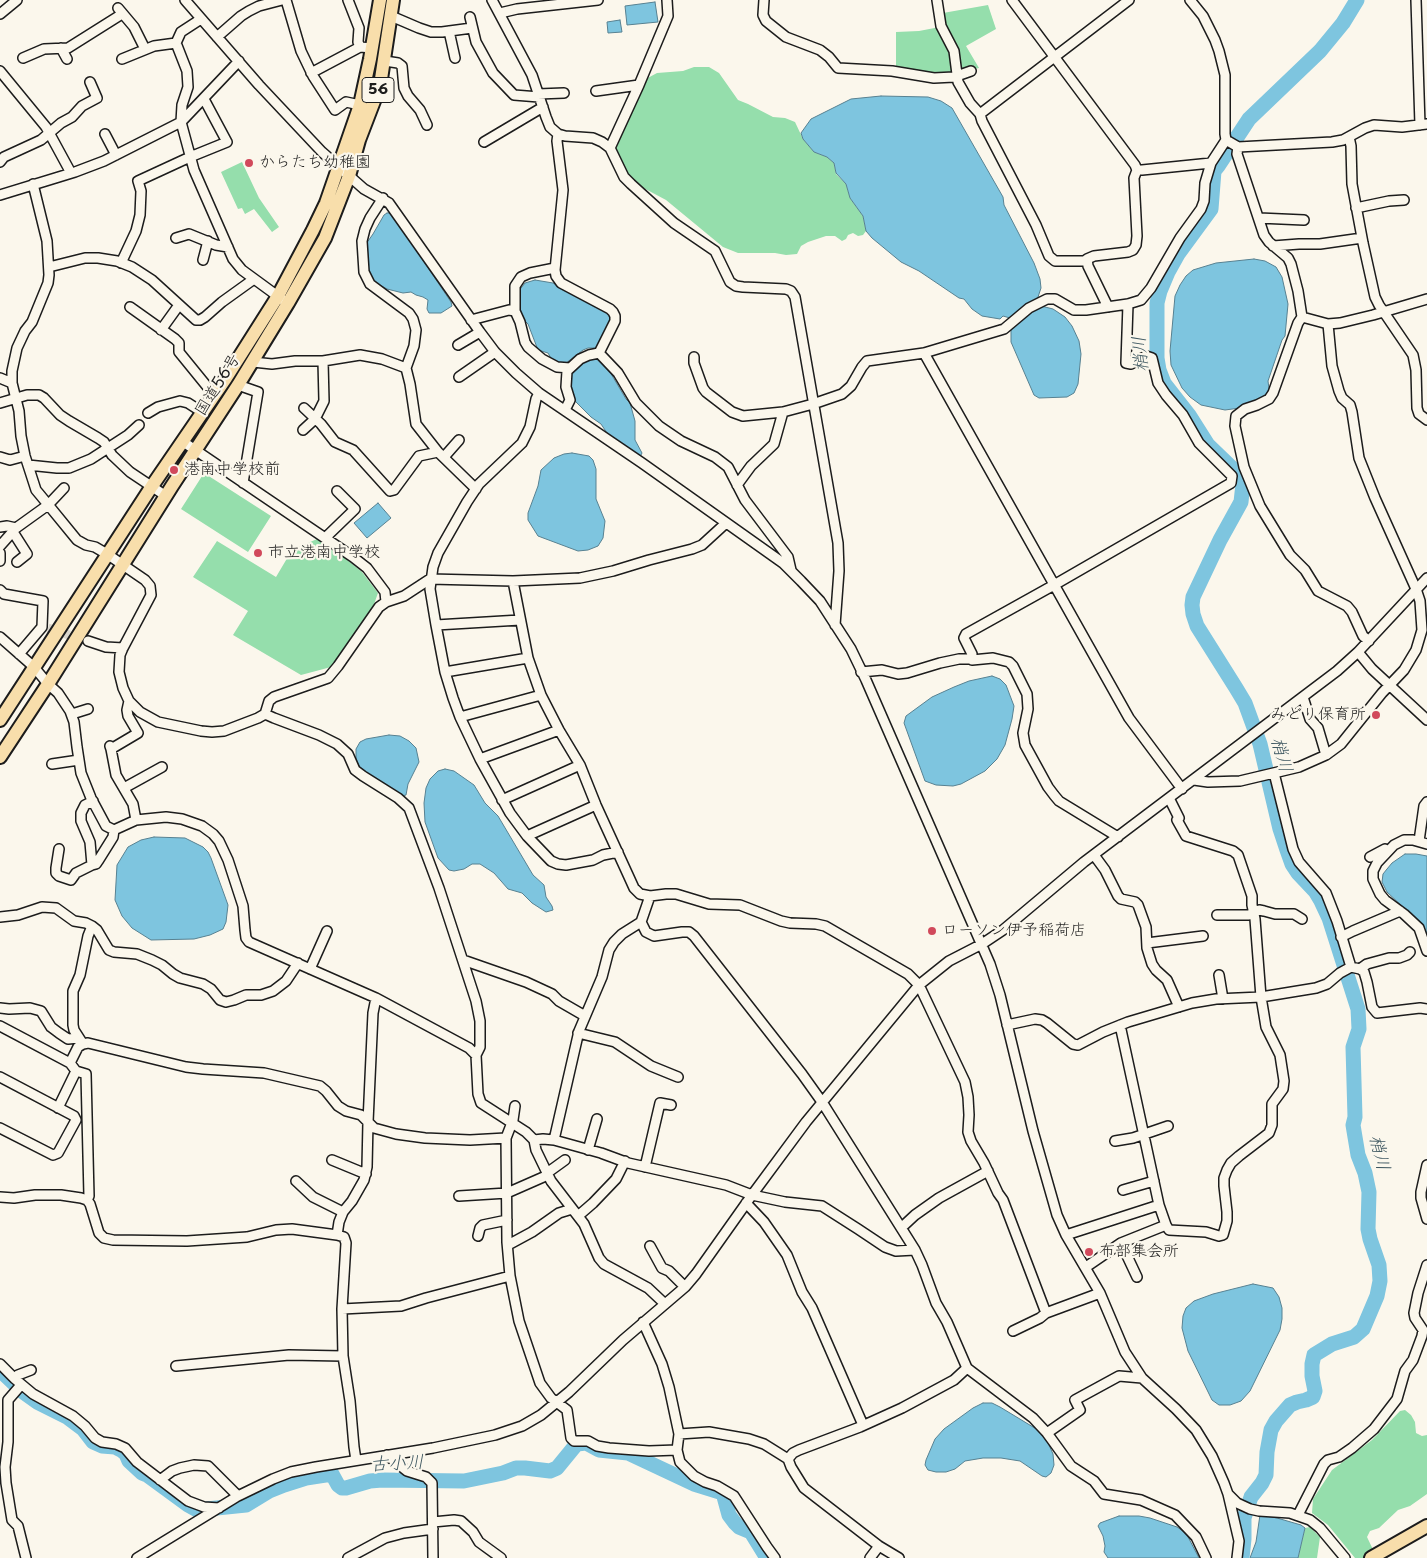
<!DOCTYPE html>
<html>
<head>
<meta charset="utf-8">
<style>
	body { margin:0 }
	canvas { display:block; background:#fbf7ec }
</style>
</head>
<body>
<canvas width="1427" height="1558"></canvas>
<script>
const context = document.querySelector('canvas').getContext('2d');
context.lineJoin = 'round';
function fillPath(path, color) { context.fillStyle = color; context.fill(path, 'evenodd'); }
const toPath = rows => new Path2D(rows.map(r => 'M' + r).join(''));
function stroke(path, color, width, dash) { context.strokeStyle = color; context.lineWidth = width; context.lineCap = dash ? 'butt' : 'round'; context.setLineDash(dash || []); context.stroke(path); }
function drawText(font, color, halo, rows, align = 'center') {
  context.font = font + ' "Playpen Sans","Klee One",sans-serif'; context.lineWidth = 4.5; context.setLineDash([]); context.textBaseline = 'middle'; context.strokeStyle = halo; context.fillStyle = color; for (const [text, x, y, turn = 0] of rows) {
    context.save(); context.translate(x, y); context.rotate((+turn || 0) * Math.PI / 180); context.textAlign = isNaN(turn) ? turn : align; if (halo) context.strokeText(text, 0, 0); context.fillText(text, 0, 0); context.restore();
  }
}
fillPath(toPath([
	[988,5,996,29,966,46,979,68,960,72,934,76,896,70,896,32,919,31,945,26,943,13],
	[694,67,709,67,719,73,738,100,748,104,773,117,785,118,795,122,803,139,814,152,827,157,834,163,836,174,846,184,850,198,863,216,866,231,863,235,858,236,853,233,848,235,846,239,842,241,835,236,826,236,808,242,801,246,797,254,786,255,775,253,738,253,723,247,666,200,636,184,627,174,619,160,613,143,644,80,657,73,683,71],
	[242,162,259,198,279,227,272,232,254,209,245,214,242,208,238,209,221,172],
	[204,473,271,516,248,552,181,509],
	[317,539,339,553,362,572,378,593,373,607,331,667,301,675,233,635,248,611,193,577,217,541,276,577,292,550],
	[1405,1410,1411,1415,1415,1422,1416,1433,1422,1436,1427,1435,1427,1494,1410,1506,1398,1510,1379,1528,1370,1531,1367,1537,1377,1558,1355,1558,1328,1525,1312,1513,1313,1499,1332,1470,1372,1440,1400,1411],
	[1310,1527,1320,1537,1317,1558,1298,1558,1305,1528]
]), '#95deac');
const water = toPath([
	[655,2,658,22,627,25,625,6,655,2],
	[620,20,622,32,608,33,607,22,620,20],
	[881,96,928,97,941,101,952,108,1003,197,1004,205,1034,263,1040,279,1041,288,1037,300,1021,308,1010,318,1003,316,1000,319,982,316,972,309,964,299,959,298,919,271,901,262,872,238,866,231,863,216,850,198,846,184,836,173,834,163,827,157,814,152,803,139,801,133,811,119,851,99,881,96],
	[387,213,390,213,394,217,451,302,452,306,441,313,429,313,427,309,428,300,423,297,416,295,411,292,403,293,387,289,376,283,371,278,367,266,366,244,373,234,384,215,387,213],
	[1254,259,1265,261,1276,267,1282,277,1288,304,1285,336,1282,340,1268,381,1269,389,1264,398,1240,408,1225,410,1201,405,1190,397,1182,388,1171,365,1170,351,1175,296,1180,285,1186,276,1193,270,1216,263,1254,259],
	[535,280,553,283,610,314,612,321,599,348,588,348,583,350,566,363,558,365,552,360,548,353,538,350,528,324,524,320,519,308,518,292,525,283,535,280],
	[1041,306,1053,309,1065,317,1072,326,1079,341,1081,354,1078,384,1074,393,1067,397,1039,398,1034,395,1011,342,1011,328,1026,315,1041,306],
	[596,358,600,360,610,372,626,399,630,403,635,421,635,440,642,453,640,457,609,436,601,424,591,417,576,402,571,394,569,375,580,363,586,359,596,358],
	[572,453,589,456,593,460,596,469,596,499,605,521,603,538,598,546,588,550,578,551,538,536,528,520,528,513,538,486,541,470,554,458,564,454,572,453],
	[378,503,391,518,367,538,354,523,378,503],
	[992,676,1000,679,1006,685,1014,706,1012,719,1005,745,997,759,985,771,961,784,953,786,936,785,925,781,904,723,906,716,932,697,954,687,969,681,992,676],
	[389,735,400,736,409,741,416,748,419,762,408,784,406,795,402,796,362,772,356,759,356,749,360,742,366,739,389,735],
	[445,769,454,771,474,785,485,803,498,816,533,875,544,885,546,897,552,906,553,910,546,912,532,903,522,893,508,889,494,873,480,864,472,864,464,869,454,871,449,870,438,858,425,822,424,803,426,788,430,779,438,771,445,769],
	[154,837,185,838,203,847,208,852,211,858,228,905,226,922,223,929,210,935,194,939,151,940,132,928,122,916,115,900,117,865,128,847,141,840,154,837],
	[1405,854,1416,854,1427,856,1427,933,1421,924,1387,892,1382,882,1383,874,1387,869,1392,863,1405,854],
	[1253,1284,1273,1288,1279,1297,1282,1308,1282,1319,1280,1330,1250,1391,1241,1401,1230,1405,1219,1405,1212,1400,1188,1351,1182,1328,1183,1316,1186,1308,1194,1301,1213,1294,1253,1284],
	[983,1403,992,1403,1000,1407,1038,1430,1048,1443,1053,1454,1054,1465,1051,1473,1046,1477,1042,1476,1020,1461,1001,1458,983,1458,965,1461,955,1469,946,1472,936,1472,928,1470,925,1465,926,1460,935,1439,944,1429,973,1408,983,1403],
	[1260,1515,1277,1518,1301,1525,1305,1528,1298,1558,1250,1558,1256,1542,1260,1515],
	[1119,1516,1139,1516,1150,1518,1177,1527,1186,1533,1199,1558,1108,1558,1104,1552,1105,1546,1103,1536,1098,1526,1100,1523,1119,1516]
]);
fillPath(water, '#7ec5df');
stroke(water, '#578191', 1);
stroke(toPath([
	[0,1370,23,1392,37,1402,67,1417,83,1429,93,1442,102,1446,115,1447,121,1450,126,1454,129,1461,142,1473,147,1475,188,1505,197,1510,246,1505,269,1491,284,1485,306,1478,332,1474,338,1485,342,1488,346,1488,370,1481,382,1480,464,1481,503,1473,516,1468,525,1468,550,1471,557,1468,575,1446,577,1444,586,1443,599,1450,628,1453,694,1484,723,1493,729,1515,735,1523,739,1527,751,1532,767,1558],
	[1242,1558,1244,1539,1244,1518,1251,1497,1262,1483,1266,1475,1267,1452,1271,1430,1276,1421,1290,1405,1297,1402,1306,1400,1313,1397,1315,1391,1312,1376,1312,1364,1314,1355,1332,1344,1354,1337,1363,1329,1377,1296,1380,1281,1379,1265,1370,1239,1368,1229,1369,1192,1365,1173,1358,1155,1353,1125,1355,1117,1353,1047,1359,1029,1358,1009,1329,918,1321,901,1315,891,1298,873,1292,864,1287,850,1280,829,1260,744,1245,703,1236,688,1197,626,1193,614,1192,605,1193,597,1220,540,1241,502,1243,484,1241,478,1235,471,1208,445,1189,415,1164,383,1159,370,1157,358,1157,303,1160,291,1168,272,1178,254,1211,209,1214,171,1218,166,1249,119,1320,51,1343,23,1357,0]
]), '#7ec5df', 15);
stroke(toPath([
	[48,628,81,639]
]), '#dad6cd', 9, [9, 4.5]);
const minor = toPath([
	[185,0,259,85,322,152,364,189,389,203,480,332,495,352,516,373,539,393,642,463,783,563,801,581,820,601,851,649,866,680,990,964,1000,995,1033,1131,1057,1215,1066,1235,1100,1293,1125,1352,1142,1378,1176,1409,1196,1430,1212,1456,1224,1483,1228,1494,1239,1541,1237,1558],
	[286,0,301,51,313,76,335,110,346,102,360,105],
	[348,0,359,28,358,42,360,47],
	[492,0,532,75,546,117,550,127,558,134,565,136,593,138,602,142,610,148,624,177,631,184,674,223,715,251,730,282,736,286,743,287,786,289,791,291,795,297,838,543,839,571,835,625],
	[764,0,763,15,766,21,786,37,820,50,829,57,838,68,892,71,934,78,954,77,971,71],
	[937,0,941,26,954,51,958,82,970,103,980,114,982,121,1036,225,1049,256,1055,261,1087,261],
	[1012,0,1135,165,1137,170,1142,170,1211,163],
	[1190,0,1203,16,1215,40,1219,51,1225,75,1225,134,1226,140,1238,147,1332,142,1343,140,1365,128,1374,125,1402,127,1427,124],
	[1416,0,1420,125],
	[118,8,134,27,145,49],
	[500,13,517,9,598,0],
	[0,14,17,0],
	[391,16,419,28,431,32,442,32,472,28],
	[470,17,476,42,493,73,514,95,539,97],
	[201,19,181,32,176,43,187,71,188,87,182,105,181,122,194,170,233,259,242,270,283,300],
	[449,31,455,58],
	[217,37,241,16,249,11,259,6,282,0],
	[61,48,67,59],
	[23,58,44,49,68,48,122,14],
	[122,59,154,46,176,43],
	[385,61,398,63,402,66,404,88,408,96,420,110,427,125],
	[0,71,46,127,71,173],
	[311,73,360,47,372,48],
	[596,91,639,85],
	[538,94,564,93],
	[980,114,1129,0],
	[105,134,116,155],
	[558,134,557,141,563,190,555,270,556,276,561,283,610,309,613,312,615,316,615,321,599,353],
	[1349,137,1351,146,1352,184,1363,243,1375,297,1379,305,1413,355,1416,370,1417,408,1419,414,1427,420],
	[484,142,543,107],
	[610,148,639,85,668,16,667,0],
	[0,162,4,157,41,140,61,123,72,117,82,106,97,98,90,82],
	[33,184,47,241,49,275,48,283,32,322,25,331,17,348,12,371,12,383,19,411,21,436,25,456,36,490,41,496,77,540,86,545,95,547,107,554,145,580,150,586,151,595,123,648,120,655,119,672,123,688,129,701,140,712,158,722,201,731,212,732,224,731,258,718,265,714,269,701,274,697,328,678,338,666,379,607,386,602,404,596,430,579,513,581,580,578,613,571,649,560,692,549,702,545,726,523],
	[0,195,75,172,104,161,181,122,239,61],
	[383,198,370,218,365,229,362,241,364,272,370,284,409,313,413,319,416,330,414,346,406,368,410,384,416,424,438,452,476,489],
	[1356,208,1389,201,1404,200],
	[1259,218,1304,220],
	[176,238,189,234,216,245,228,247],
	[1273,246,1299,244,1320,244,1362,238],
	[203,260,208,241],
	[121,263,136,231,140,215,141,191,138,181,190,157,227,142,204,99],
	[49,267,85,258,98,258,117,261,132,267,152,280,196,320,200,320,205,317,222,302,254,279],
	[130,307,175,339,179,343,179,352,214,395],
	[1108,307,1088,266,1087,259,1094,256,1128,252,1133,250,1136,245,1137,236,1134,178,1137,170],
	[515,311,515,286,521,277,530,273,555,268],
	[1302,317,1298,323,1273,393,1269,399,1257,405,1245,409,1236,416,1235,426,1244,467,1260,506,1290,555,1305,570,1318,591,1347,606,1352,612,1363,636,1369,641],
	[471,320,509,310,515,311,520,322,525,342,528,347,542,359,557,367,570,368],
	[1328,324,1340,323,1373,315,1427,299],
	[161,330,179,305],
	[458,345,480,332],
	[924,353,1129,718,1182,789],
	[694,357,694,363,703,388,706,392,732,412,743,416,783,412],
	[253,362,272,364,295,361,323,361,360,355,382,359,406,368],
	[459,377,495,352],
	[0,378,12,383],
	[238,385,258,392,243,483],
	[539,393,536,399,530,427,522,443,479,484,467,502,438,553,433,567,430,589,436,625,445,672,453,698,460,717,480,759,510,813,527,836,551,861,558,864,566,865,593,860,603,855,618,852],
	[0,403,27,395,39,395,44,398,60,415,69,421,98,438,104,442,112,455,130,472,166,496],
	[304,408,321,424,335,442,353,450,390,491,394,490,419,456,438,452],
	[565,410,570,400,566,387,567,371,580,359,589,355,599,353,618,373,636,403,659,426,681,441,715,457,728,467,745,500,788,557,791,570],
	[148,413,158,407,180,401,188,403,202,412],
	[303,430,315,419,324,401,323,361],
	[182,441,353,557,367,568,385,592,386,602],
	[0,457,10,460,25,456],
	[444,457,459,440],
	[28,465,57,468,69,468,91,459,128,435,139,425],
	[737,485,751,466,774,444,783,412,813,404,842,394,851,386,862,367,867,361,924,353,1004,329,1029,308,1047,299,1055,299,1074,310,1086,310,1128,304,1141,300,1151,288,1180,238,1201,209,1204,201,1205,183,1211,163,1226,140],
	[0,527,7,526,16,528],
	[13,532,27,554,17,562],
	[325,538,355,509,337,491],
	[0,546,16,528,48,505,64,488],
	[0,553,0,561],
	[513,581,528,658,541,695,559,730,580,765,596,805,629,877,634,888,640,894,650,896,666,894,676,894,709,904,740,905,781,921,790,923,816,924,825,926,908,974,919,985,965,1082,968,1097,969,1115,968,1132,971,1141,984,1163,998,1193,1003,1200,1046,1313],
	[0,590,4,594,43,601,42,627,19,654],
	[436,625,520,620],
	[0,637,34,667,48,684,58,693,70,711,74,722,77,747,81,773,91,798,106,826,114,830,136,820,166,817,182,819,202,826,213,834,219,841,228,860,243,906,245,930,246,938,249,942,376,998,469,1048,476,1055,478,1094,481,1103,526,1132,534,1140,536,1150,551,1181,584,1224,599,1258,604,1264,648,1288,665,1304],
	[88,641,106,647,123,648],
	[1358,652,1372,669,1427,720],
	[445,672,528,658],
	[861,672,882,670,898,674,907,673,940,663,959,659,971,659],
	[1303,697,1310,719,1318,728,1326,755],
	[72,714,88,709],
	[265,714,274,718,319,735,337,744,348,754,355,770,363,776,398,798,409,808,439,888,476,1001,480,1021,480,1047,476,1055],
	[460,717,541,695],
	[110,746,111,749,138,733,128,716,127,710,129,701],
	[111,749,116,775,133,804,136,820],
	[480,759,559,730],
	[52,764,79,760],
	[1274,773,1293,849,1299,862,1326,893,1337,921,1351,967],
	[1194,780,1208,782,1240,781,1299,767,1326,755,1341,744,1382,693,1404,670,1416,650,1422,630,1420,601,1416,589,1375,498,1359,458,1352,412,1350,405,1342,398,1339,391,1332,366,1328,324,1302,317,1298,291,1291,264,1288,258,1269,242,1264,235,1237,154,1238,147],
	[124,788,162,767],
	[502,800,580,765],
	[527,836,596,805],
	[1118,837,1059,801,1054,795,1048,787,1025,745,1023,733,1028,709,1027,694,1013,666,1009,662,993,658,972,660,971,659,972,654,964,638,966,634,1054,585,1231,483,1232,476,1199,443,1183,415,1166,395,1158,383,1152,358,1146,356,1131,364,1126,363,1128,304],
	[1419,841,1424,806,1427,802],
	[1427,844,1413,840,1404,840,1394,845,1377,863,1373,871,1373,879,1380,894,1385,900,1404,914,1419,928,1427,951],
	[59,849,56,868,56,873,59,876,71,880,76,873,92,865,90,842,81,821,81,813,85,805,93,801],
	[1094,855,1105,870,1118,896,1121,899,1135,902,1138,905,1146,927,1147,948,1152,964,1156,970,1167,980,1179,1007],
	[1370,857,1385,849],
	[92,865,96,864,98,861,113,837,114,830],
	[1217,915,1249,915,1259,910,1264,911,1275,914,1294,914,1302,919],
	[0,917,18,915,42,907,56,908,74,921,86,923,92,926,97,930,109,950,114,952,137,954,152,960,162,965,173,974,180,978,203,984,211,989,220,1000,226,1002,234,1000,246,995,261,995,273,991,286,981,298,963],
	[641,922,646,932,654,936,682,932,689,932,694,936,802,1074,822,1102,915,1250,922,1265,936,1303,947,1322,967,1368,1033,1418,1047,1433,1080,1410,1075,1400,1119,1376,1142,1378],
	[1341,937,1353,931,1400,911],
	[1147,943,1203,936],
	[463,960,526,982,552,994,559,1001,585,1016],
	[310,969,327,931],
	[1360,969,1367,964,1389,958,1399,958,1407,955,1410,952],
	[1219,975,1223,999],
	[0,1008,9,1009,30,1008,41,1011,51,1027,59,1033,68,1039,79,1038],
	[1007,1025,1035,1019,1042,1020,1047,1023,1073,1044,1078,1045,1103,1032,1128,1022,1192,1003,1216,999,1261,997,1316,988,1327,984,1340,973,1351,967,1360,969,1364,972,1367,982,1372,1007,1377,1013,1420,1008,1427,1009],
	[0,1026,70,1063,76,1071,58,1108],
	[578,1033,615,1042,651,1066,678,1077],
	[83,1044,74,1030,73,1025,73,991,80,975,88,936,92,926],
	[70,1063,78,1047,83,1044,88,1043,186,1067,203,1069,264,1073,320,1086,326,1091,338,1106,346,1111,361,1115,374,1128,396,1134,425,1138,470,1140,506,1138],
	[76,1071,86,1074,89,1196,87,1200],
	[0,1077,74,1116,76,1120,58,1153,53,1155,0,1128],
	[534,1140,543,1139,554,1140,601,1153,628,1163,726,1185,752,1195,785,1202,822,1206,858,1229,885,1247,896,1251,915,1250],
	[554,1140,579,1031,602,977,609,950,614,942,622,934,641,922,650,896],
	[1115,1141,1133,1138,1168,1126],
	[588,1150,597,1119],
	[332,1160,366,1174],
	[1427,1165,1421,1192,1421,1198,1427,1219],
	[645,1167,660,1103,671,1105],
	[547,1173,565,1160],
	[296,1181,313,1197,343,1212],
	[1123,1190,1154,1181],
	[459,1196,507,1193,548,1175],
	[0,1197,14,1198,35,1195,61,1195,81,1198,87,1200,90,1204,99,1233,104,1238,113,1240,187,1241,247,1237,276,1230,292,1229,337,1235,344,1237,346,1243,342,1309,343,1356,350,1401,354,1447,356,1460],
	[746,1203,764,1222,787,1255,802,1292,812,1308,863,1425],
	[1159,1205,1166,1225,1169,1230,1206,1232,1219,1236,1223,1235,1227,1221,1227,1212,1224,1186,1224,1178,1227,1170,1231,1163,1239,1156,1269,1133,1272,1125,1272,1104,1283,1089,1284,1081,1280,1055,1266,1027,1261,997,1255,919,1252,905,1252,896,1238,855,1233,851,1186,836,1177,820,1179,818,1169,798],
	[578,1216,593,1203,616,1179,625,1161],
	[901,1228,915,1215,939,1198,988,1171],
	[337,1235,339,1222,343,1212,352,1201,364,1180,367,1167,368,1122,373,1013,376,998],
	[1066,1235,1159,1205,1120,1025],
	[478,1236,480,1228,483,1225,507,1220],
	[1121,1243,1137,1277],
	[508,1245,532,1232,559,1213,572,1209],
	[650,1246,662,1268,669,1271,685,1287],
	[1086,1267,1121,1243,1166,1225],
	[510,1276,519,1321,540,1383,551,1398,567,1410,571,1438,574,1441,588,1441,597,1446,609,1448,649,1451,677,1450],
	[342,1309,401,1306,426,1298,510,1276,507,1242,506,1138,513,1120,515,1106],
	[643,1322,662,1364,669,1387,679,1434,677,1450,680,1462,694,1476,705,1482,717,1486,734,1496,767,1547,775,1558],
	[1013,1331,1040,1318,1046,1313,1100,1293],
	[0,1364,15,1379,33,1394,73,1416,85,1426,95,1438,102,1442,116,1444,125,1448,137,1462,188,1501,204,1507,219,1508],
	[176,1366,289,1355,343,1356],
	[15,1379,18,1375,31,1370],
	[21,1385,8,1400,8,1442,5,1467,6,1483,12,1520,18,1526,26,1558],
	[1047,1433,1071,1466,1094,1481,1104,1494,1141,1500,1175,1515,1196,1537,1206,1558],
	[679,1434,709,1432,749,1439,764,1444,788,1459,791,1467,804,1488,879,1546,899,1558],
	[387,1455,407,1471,426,1477,432,1483,433,1558],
	[788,1459,793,1453,799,1450,860,1427,902,1408,954,1380,967,1368],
	[160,1480,172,1471,180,1468,194,1465,208,1466,238,1496],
	[1228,1494,1237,1503,1250,1509,1259,1511,1290,1513,1310,1520,1320,1528,1345,1558],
	[1298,1515,1324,1464,1328,1460,1339,1457,1352,1448,1374,1429,1397,1399,1405,1371,1413,1360,1422,1336,1423,1330,1415,1318,1414,1313,1418,1293,1427,1265],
	[433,1522,454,1520,461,1521,473,1532,479,1542,501,1558],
	[137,1558,238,1496,273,1479,291,1472,316,1467,433,1448,495,1435,522,1426,541,1415,569,1392,623,1340,685,1287,696,1274,752,1195,806,1122,919,985,949,961,982,944,1003,930,1084,862,1337,671,1358,652,1427,578],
	[348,1558,385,1538,404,1533,433,1529],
	[870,1558,879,1546]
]);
const highway = toPath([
	[0,720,152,486,226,378,278,296,313,230,326,203,360,105,370,59,380,0],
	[0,757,48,684,172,486,238,385,288,303,325,238,349,176,359,140,374,101,381,79,393,0],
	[1371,1558,1427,1526]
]);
stroke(minor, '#1c1c1c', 12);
stroke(highway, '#1c1c1c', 16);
stroke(minor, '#fbf7ec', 9);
stroke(highway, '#f8deab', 12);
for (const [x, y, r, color] of [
	[249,163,5,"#d1495b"],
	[174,470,5,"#d1495b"],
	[258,553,5,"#d1495b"],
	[1376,715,5,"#d1495b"],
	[932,931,5,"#d1495b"],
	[1089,1252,5,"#d1495b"]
]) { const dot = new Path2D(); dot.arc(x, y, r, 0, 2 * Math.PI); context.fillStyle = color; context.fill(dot); stroke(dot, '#fbf7ec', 2); }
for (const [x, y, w] of [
	[378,90,32]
]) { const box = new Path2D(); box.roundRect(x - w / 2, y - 12.5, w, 25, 4); context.fillStyle = '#fbf7ec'; context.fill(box); stroke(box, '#1c1c1c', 1); }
drawText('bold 15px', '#1c1c1c', null, [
	["56",378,90]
]);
drawText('16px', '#1c1c1c', '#fbf7ec', [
	["からたち幼稚園",259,163],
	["港南中学校前",184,470],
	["市立港南中学校",268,553],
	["みどり保育所",1366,715,"right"],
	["ローソン伊予稲荷店",942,931],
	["布部集会所",1099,1252]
], 'left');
drawText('16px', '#1c1c1c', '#fbf7ec', [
	["国道56号",218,385,-58]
]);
drawText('italic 18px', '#3e5760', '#fbf7ec', [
	["梢川",1141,354,-95],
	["梢川",1281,755,75],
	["梢川",1379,1153,77],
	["古小川",397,1464,-3]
]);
</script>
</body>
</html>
